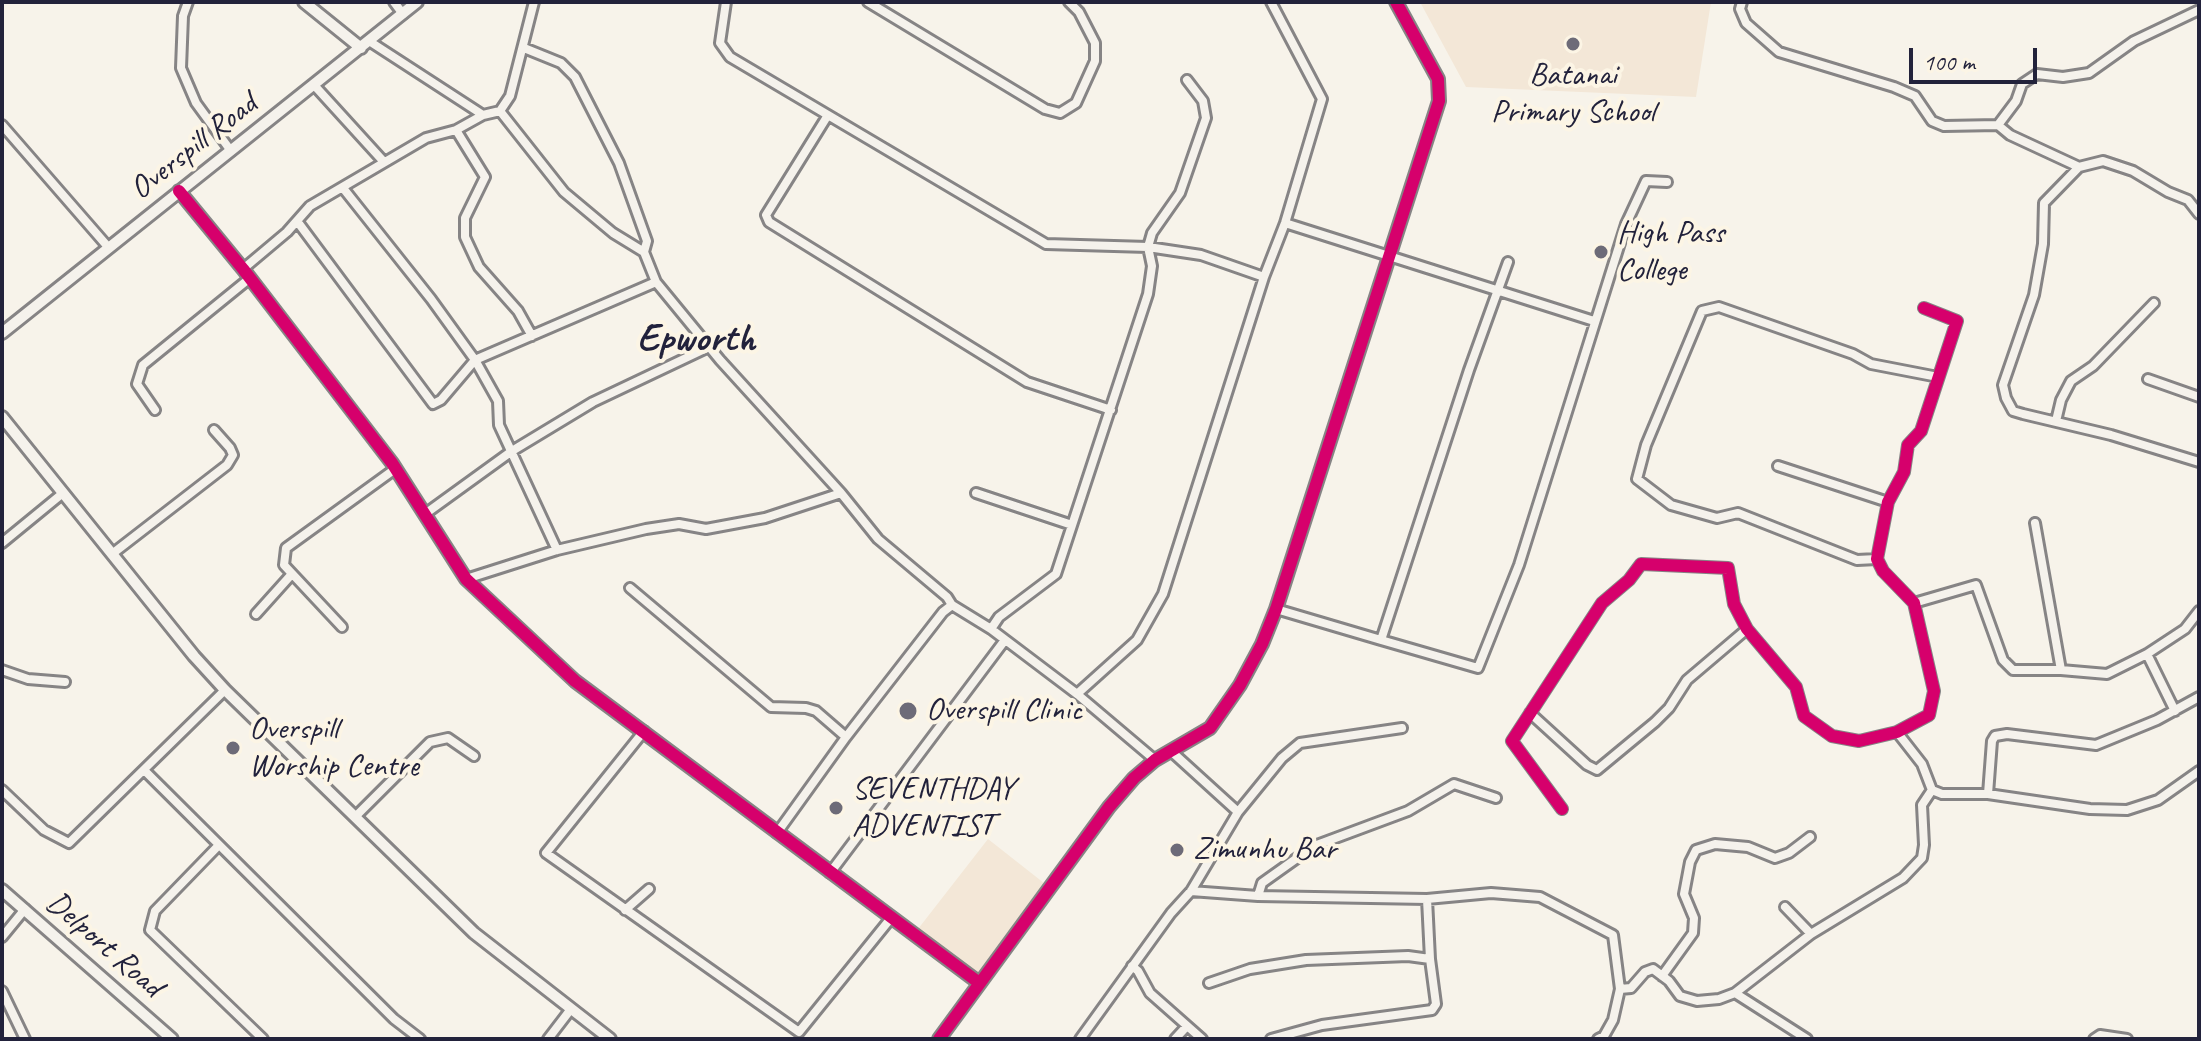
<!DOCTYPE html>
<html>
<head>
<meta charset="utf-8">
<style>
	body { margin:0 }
	#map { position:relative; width:2201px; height:1041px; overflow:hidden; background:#f7f3ea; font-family:Caveat,sans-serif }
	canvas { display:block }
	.frame { position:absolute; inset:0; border:4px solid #22223b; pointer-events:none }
	.scale { position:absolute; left:1909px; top:48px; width:128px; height:36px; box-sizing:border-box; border:4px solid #22223b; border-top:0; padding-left:10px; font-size:24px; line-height:28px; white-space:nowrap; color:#22223b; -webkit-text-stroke:6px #fcf5e5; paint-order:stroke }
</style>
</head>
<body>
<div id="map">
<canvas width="2201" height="1041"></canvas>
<div class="frame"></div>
<div class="scale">100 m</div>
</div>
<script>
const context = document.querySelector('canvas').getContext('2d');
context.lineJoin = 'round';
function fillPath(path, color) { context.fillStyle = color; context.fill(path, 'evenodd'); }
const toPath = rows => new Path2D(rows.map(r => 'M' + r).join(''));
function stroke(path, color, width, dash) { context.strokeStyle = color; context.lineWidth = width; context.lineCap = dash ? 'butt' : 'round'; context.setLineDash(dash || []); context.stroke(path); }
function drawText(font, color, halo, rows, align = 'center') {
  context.font = font + ' Caveat,sans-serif'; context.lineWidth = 8; context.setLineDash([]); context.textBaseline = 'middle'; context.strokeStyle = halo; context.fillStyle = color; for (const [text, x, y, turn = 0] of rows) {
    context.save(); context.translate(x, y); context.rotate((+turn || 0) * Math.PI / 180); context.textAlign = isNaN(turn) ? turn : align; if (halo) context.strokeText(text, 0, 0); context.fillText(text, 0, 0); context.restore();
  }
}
fillPath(toPath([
	[1420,2,1711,2,1696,97,1466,87],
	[988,839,1049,887,980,974,918,929]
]), '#f3e7d7');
const minor = toPath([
	[188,2,183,16,181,68,196,103,231,151],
	[394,2,403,14],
	[534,2,510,96,500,111,564,192,613,233,644,252,656,282,720,360,841,493,878,539,947,597,952,605],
	[726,2,720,43,730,57,1046,244,1148,247,1201,255,1264,277],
	[868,2,1045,109,1060,113,1076,103,1095,61,1095,43,1079,12,1069,2],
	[1742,2,1740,9,1746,23,1779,52,1894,87,1915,96,1932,121,1944,126,1998,125,2010,135,2079,167,2103,161,2133,171,2168,192,2188,200,2199,214],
	[369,41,483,115,500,111],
	[524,48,561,63,575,77,619,163,647,241,644,252],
	[314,85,384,162],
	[828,115,766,215,769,222,1027,382,1111,410],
	[2,125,109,248],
	[1998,125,2016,101,2022,84,2037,74,2063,77,2089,73,2134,41,2199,10],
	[456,130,485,177,465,218,465,237,479,267,518,311,532,336],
	[2079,167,2044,203,2043,244,2034,295,2003,385,2006,398,2013,411,2023,414,2111,435,2199,462],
	[343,188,431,299,475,360,498,401,499,425,557,550],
	[297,221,433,404,441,400,475,360,656,282],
	[1285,223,1594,321],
	[243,269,287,232,310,206,426,138,456,130,483,115],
	[2148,379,2199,397],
	[155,410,137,384,143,365,250,278],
	[2056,421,2061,400,2071,381,2093,366,2154,303],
	[1778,466,1888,502],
	[976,493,1072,525],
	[425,514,512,451,593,402,709,347],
	[2035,523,2061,670],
	[2,543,63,493],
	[112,554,227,465,233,455,230,448,214,430],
	[1877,559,1857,560,1738,513,1717,518,1671,505,1637,479,1646,445,1702,311,1719,307,1853,354,1871,364,1938,377],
	[466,579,557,550,646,529,679,524,706,529,765,518,841,493],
	[630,588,771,707,806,708,816,711,846,737],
	[1914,603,1976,585,2003,660,2013,670,2061,670,2107,674,2147,654,2185,629,2199,611],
	[1276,609,1381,640,1469,370,1508,262],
	[256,614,291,575],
	[342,627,284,565,286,548,395,469],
	[991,629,999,617,1056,574,1148,294,1152,266,1148,247,1152,233,1180,193,1206,118,1203,101,1187,80],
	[1381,640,1478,668,1519,565,1626,224,1646,181,1667,182],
	[2147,654,2175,711],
	[2,670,28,679,65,682],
	[1077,694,1137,640,1163,594,1264,277,1285,223,1322,99,1271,2],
	[1530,713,1587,765,1597,770,1655,722,1669,708,1687,680,1747,629],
	[644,731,546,853,799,1032,891,918],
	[1897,732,1922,764,1932,790,1942,794,1988,794,2090,809,2127,810,2158,800,2199,771],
	[1172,752,1238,812],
	[144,770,394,1019,420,1039],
	[2,790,44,830,69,843,225,690],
	[1988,794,1992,741,1995,736,2007,734,2096,745,2157,720,2199,697],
	[1562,809,1512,741,1602,603,1629,580,1641,564,1728,568,1734,604,1747,629,1796,687,1804,716,1832,736,1859,741,1897,732,1929,715,1934,691,1914,603,1883,571,1877,559,1888,502,1904,472,1908,445,1921,431,1957,321,1924,308],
	[356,816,430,742,448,738,474,756],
	[777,833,846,737,943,612,952,605,991,629,1077,694,1155,760],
	[218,846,155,911,150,930,263,1039],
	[830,873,1005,640],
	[1191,891,1258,896,1427,899,1491,893,1540,897,1613,935,1620,989,1613,1020,1604,1036,1598,1039],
	[1258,896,1262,883,1314,846,1408,811,1454,784,1496,798],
	[1785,907,1811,934],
	[625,910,649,889],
	[2,937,25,909],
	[1132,966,1138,971,1150,993,1202,1039],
	[1662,976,1693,933,1694,918,1684,894,1690,862,1696,850,1715,844,1748,847,1775,858,1789,853,1810,837],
	[1209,983,1250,969,1306,960,1408,956,1430,959],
	[1620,989,1631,988,1645,972,1653,969,1669,981,1680,996,1697,1001,1719,999,1735,993,1811,934,1903,878,1922,858,1924,845,1922,805,1932,790],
	[2,991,25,1039],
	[1735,993,1807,1039],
	[548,1039,571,1009],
	[1080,1039,1171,913,1191,891,1238,812,1282,758,1300,743,1402,728],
	[1175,1039,1187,1026],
	[1271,1039,1322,1025,1432,1010,1436,1004,1430,959,1427,899],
	[2094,1039,2100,1035,2127,1039]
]);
const tertiary = toPath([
	[304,2,361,48],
	[179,191,243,269,392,463,466,579,575,681,978,982],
	[2,333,417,2],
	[2,417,194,656,225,690,474,933,610,1039],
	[2,890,172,1039],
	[939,1039,1109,807,1134,778,1155,760,1210,728,1240,685,1262,644,1276,609,1439,101,1438,79,1396,2]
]);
stroke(minor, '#868485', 14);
stroke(tertiary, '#868485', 16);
stroke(minor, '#f5f2ec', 8);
stroke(tertiary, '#f5f2ec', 10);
stroke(toPath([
	[179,191,243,269,392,463,466,579,575,681,978,982],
	[1562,809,1512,741,1602,603,1629,580,1641,564,1728,568,1734,604,1747,629,1796,687,1804,716,1832,736,1859,741,1897,732,1929,715,1934,691,1914,603,1883,571,1877,559,1888,502,1904,472,1908,445,1921,431,1957,321,1924,308],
	[939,1039,1109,807,1134,778,1155,760,1210,728,1240,685,1262,644,1276,609,1439,101,1438,79,1396,2]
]), '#d6006c', 12);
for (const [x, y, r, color] of [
	[1573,44,8,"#6d6b78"],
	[1601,252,8,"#6d6b78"],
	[908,711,10,"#6d6b78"],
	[233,748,8,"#6d6b78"],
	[836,808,8,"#6d6b78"],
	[1177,850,8,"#6d6b78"]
]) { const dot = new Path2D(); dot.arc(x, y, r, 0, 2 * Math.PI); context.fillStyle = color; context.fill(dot); stroke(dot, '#fcf5e5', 3); }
drawText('32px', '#22223b', '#fcf5e5', [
	["Batanai",1573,76,"center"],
	["Primary School",1573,113,"center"],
	["High Pass",1617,234],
	["College",1617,271],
	["Overspill Clinic",926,711],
	["Overspill",249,730],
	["Worship Centre",249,767],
	["SEVENTHDAY",852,790],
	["ADVENTIST",852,827],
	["Zimunhu Bar",1193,850]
], 'left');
drawText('32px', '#22223b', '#fcf5e5', [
	["Overspill Road",194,147,-38],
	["Delport Road",104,945,41]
]);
drawText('bold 40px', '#22223b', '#fcf5e5', [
	["Epworth",696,340]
]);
</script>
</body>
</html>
